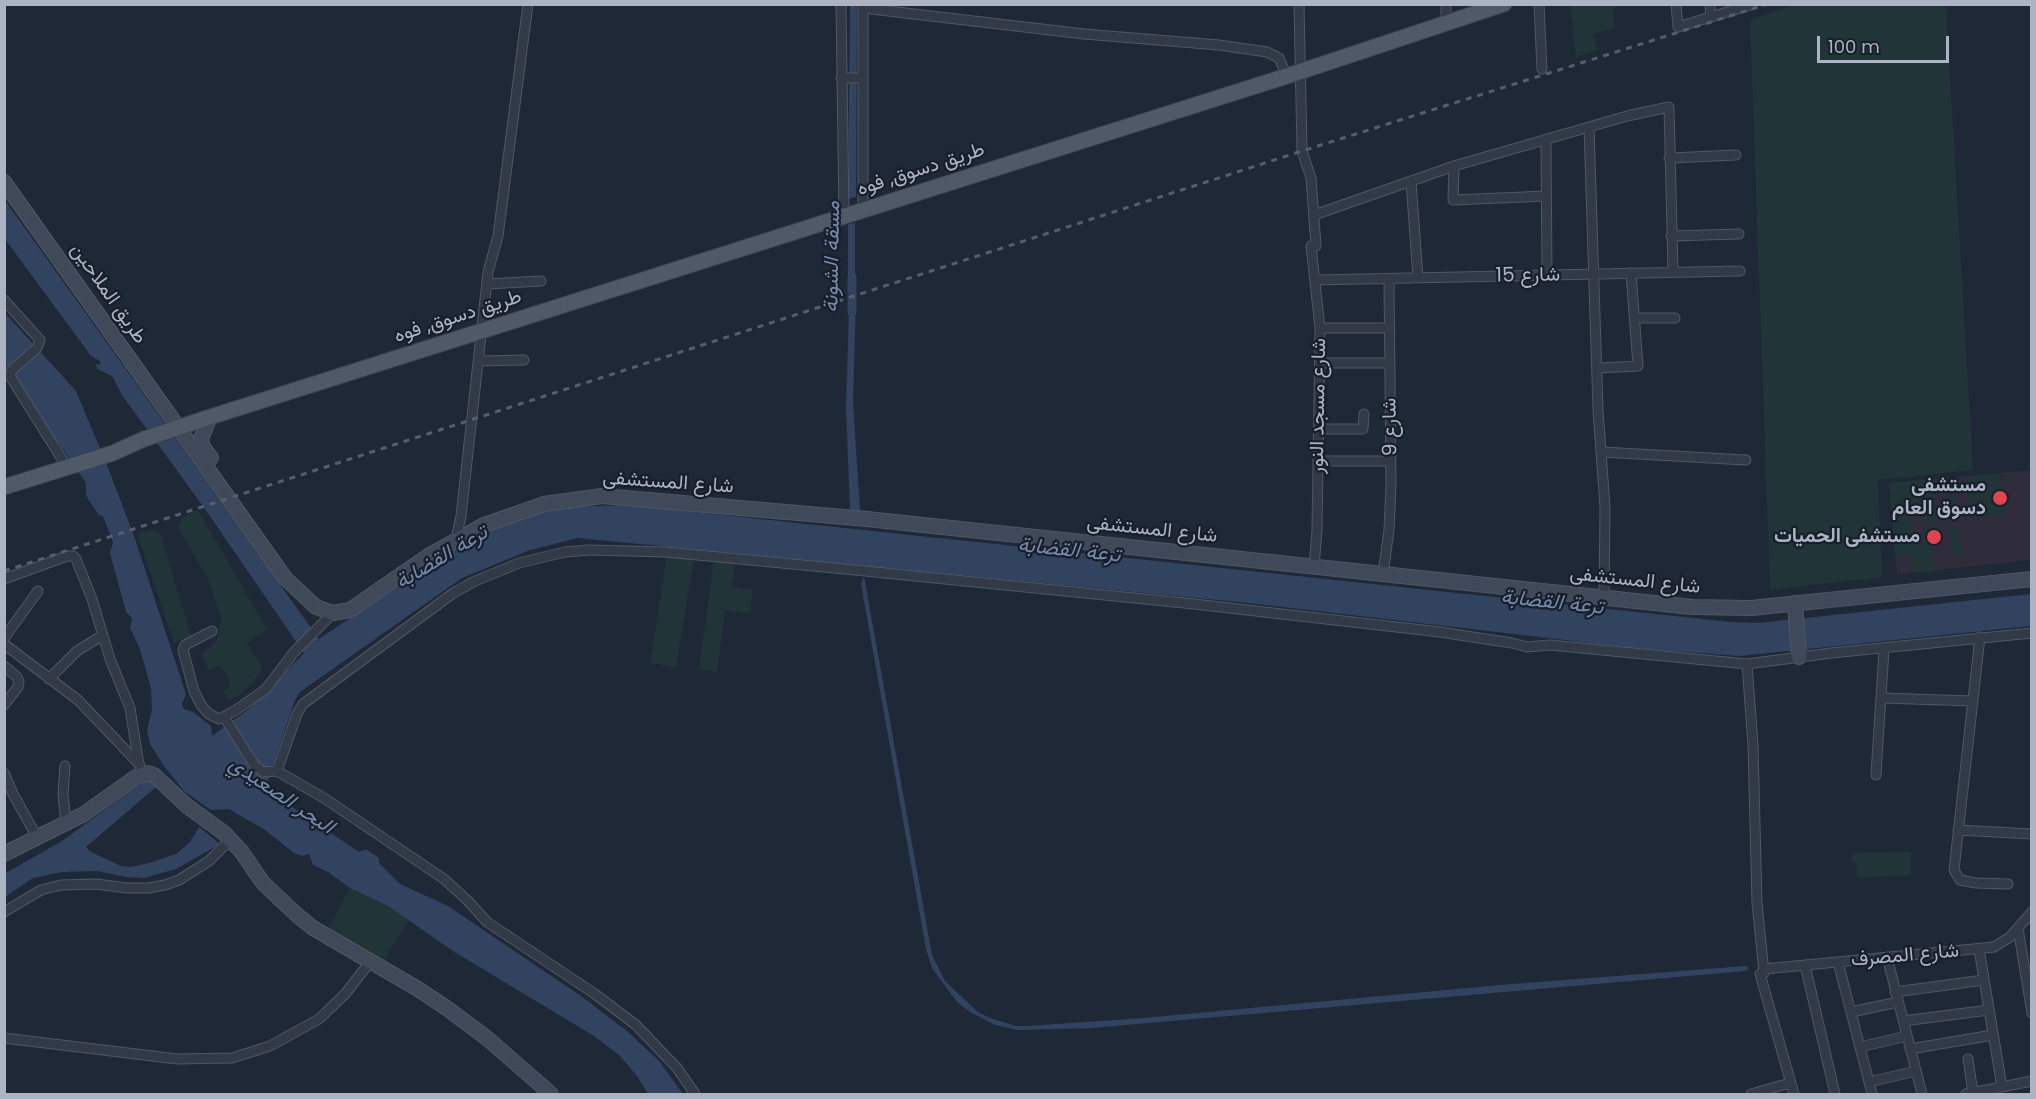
<!DOCTYPE html>
<html>
<head>
<meta charset="utf-8">
<style>
	body { margin:0 }
	#map { position:relative; width:2036px; height:1099px; overflow:hidden; background:#1f2837; font-family:Poppins,sans-serif }
	canvas { display:block }
	.frame { position:absolute; inset:0; border:6px solid #acb4c4; pointer-events:none }
	.scale { position:absolute; left:1817px; top:36px; width:132px; height:27px; box-sizing:border-box; border:3px solid #acb4c4; border-top:0; padding-left:8px; font-size:18px; line-height:21px; white-space:nowrap; color:#acb4c4; -webkit-text-stroke:4px #181f2b; paint-order:stroke }
</style>
</head>
<body>
<div id="map">
<canvas width="2036" height="1099"></canvas>
<div class="frame"></div>
<div class="scale">100 m</div>
</div>
<script>
const context = document.querySelector('canvas').getContext('2d');
context.lineJoin = 'round';
function fillPath(path, color) { context.fillStyle = color; context.fill(path, 'evenodd'); }
const toPath = rows => new Path2D(rows.map(r => 'M' + r).join(''));
function stroke(path, color, width, dash) { context.strokeStyle = color; context.lineWidth = width; context.lineCap = dash ? 'butt' : 'round'; context.setLineDash(dash || []); context.stroke(path); }
function drawText(font, color, halo, rows, align = 'center') {
  context.font = font + ' Poppins,Vazirmatn,sans-serif'; context.lineWidth = 4.5; context.setLineDash([]); context.textBaseline = 'middle'; context.strokeStyle = halo; context.fillStyle = color; for (const [text, x, y, turn = 0] of rows) {
    context.save(); context.translate(x, y); context.rotate((+turn || 0) * Math.PI / 180); context.textAlign = isNaN(turn) ? turn : align; if (halo) context.strokeText(text, 0, 0); context.fillText(text, 0, 0); context.restore();
  }
}
fillPath(toPath([
	[2031,470,2031,560,1897,574,1889,483]
]), '#2f2d3b');
fillPath(toPath([
	[1798,4,1946,5,1973,470,1878,480,1882,577,1770,590,1750,20],
	[1570,5,1622,5,1613,8,1615,28,1593,34,1597,50,1576,57],
	[2000,473,2004,515,1971,518,1967,477],
	[1933,479,1938,523,1923,524,1922,512,1910,513,1913,544,1924,543,1923,529,1938,528,1939,544,1930,545,1933,571,1912,573,1910,555,1895,556,1889,483],
	[1953,480,1957,519,1949,520,1945,481],
	[198,510,267,629,247,644,262,666,258,675,250,686,238,696,228,699,223,692,230,685,230,681,220,665,208,671,202,653,212,646,217,639,221,617,209,581,178,528,182,517],
	[1959,527,1962,556,1953,557,1950,528],
	[153,530,160,533,191,636,174,643,137,534,144,531],
	[667,555,694,559,676,667,650,663],
	[714,560,735,563,732,587,753,590,750,613,725,610,717,672,699,669],
	[1911,852,1911,875,1857,878,1856,863,1852,861,1852,856,1855,853],
	[350,888,388,906,409,919,383,963,328,929]
]), '#213438');
fillPath(toPath([
	[857,4,856,197,848,199,850,5],
	[4,199,319,639,457,547,498,527,534,514,570,507,628,505,1731,622,1758,623,2031,594,2031,626,1739,656,1634,648,1248,603,578,538,530,550,462,578,300,692,295,700,268,780,263,789,276,796,359,852,366,849,379,858,379,863,400,884,448,906,581,996,628,1032,659,1061,683,1094,648,1094,637,1076,619,1055,594,1036,453,951,388,906,350,888,328,872,313,865,309,854,302,856,294,853,265,830,229,809,211,810,184,791,164,766,150,744,147,731,152,709,151,689,140,649,130,628,132,618,126,612,110,553,113,542,103,516,99,515,88,499,86,494,86,483,59,443,38,418,17,379,5,365,5,313,76,391,107,465,134,536,186,694,182,704,184,709,193,712,211,726,212,736,250,708,304,653,205,509,122,395,112,376,97,369,96,364,100,365,100,361,91,356,5,239],
	[855,223,855,287,848,290,848,224],
	[856,301,853,401,860,511,850,511,846,408,849,309,849,302],
	[864,576,932,955,945,981,978,1012,990,1018,1016,1026,1027,1026,1143,1018,1500,985,1745,966,1749,968,1746,971,1091,1028,1017,1030,995,1025,970,1012,957,1002,932,968,926,949,861,584],
	[147,779,156,787,86,847,91,852,121,866,131,867,149,863,176,854,190,842,199,827,220,844,176,869,144,878,126,877,97,871,62,872,33,878,5,897,4,874,62,841]
]), '#31435f');
stroke(toPath([
	[852,312,852,277]
]), '#31435f', 9);
const street = toPath([
	[841,4,844,216],
	[1299,4,1302,151,1311,178,1316,246],
	[1446,4,1446,24],
	[1539,4,1542,69],
	[1676,4,1678,27,1750,5],
	[1710,4,1711,17],
	[863,8,1084,34,1219,45,1267,52,1279,58,1287,76],
	[841,78,863,78],
	[1589,127,1598,410,1605,507,1604,598],
	[1546,140,1547,275],
	[1669,158,1736,155],
	[1454,166,1453,200,1546,196],
	[1411,181,1418,278],
	[863,210,863,4],
	[1314,215,1454,166,1627,116,1669,107,1673,272],
	[1671,236,1739,234],
	[1311,246,1320,328,1317,530,1314,567],
	[1315,280,1740,271],
	[487,284,541,281],
	[4,300,40,340,37,348,12,370,10,376,67,467],
	[1635,318,1675,318],
	[1320,328,1390,328],
	[478,361,524,360],
	[1320,363,1390,363],
	[1597,368,1638,366,1631,273],
	[1319,429,1363,429,1364,414],
	[1602,452,1746,460],
	[1318,461,1391,461],
	[456,539,461,516,488,272,498,236,528,4],
	[1383,574,1389,530,1391,485,1389,279],
	[4,579,67,556,73,556,76,559,92,599,110,659,130,708,139,765],
	[212,631,185,645,183,650,194,691,201,705,209,714,219,719,236,710,266,689,294,652,333,613],
	[1980,637,1954,870,1960,880,1976,883,2008,884],
	[4,638,38,591],
	[4,644,78,700,140,765],
	[1747,664,1753,745,1757,903,1764,973],
	[4,666,17,677,19,682,18,687,4,705],
	[49,679,77,651,103,635],
	[1881,698,1973,701],
	[224,717,255,766,263,772,277,771,324,798,444,879,467,900,487,922,595,994,636,1025,677,1068,695,1094],
	[65,766,63,794,66,824],
	[277,771,297,714,303,704,452,594,473,582,519,563,565,552,589,550,666,552,855,570,1194,604,1440,632,1512,643,1527,647,1550,645,1747,664,1831,653,2032,633],
	[4,773,13,794,37,837],
	[1876,775,1884,649],
	[1958,830,2032,834],
	[4,912,41,890,61,885,96,884,127,888,148,888,165,885,179,880,209,861,230,840],
	[2018,928,2032,1013],
	[1979,949,2002,1087],
	[1887,957,1922,1094],
	[1838,962,1872,1094],
	[1805,965,1835,1094],
	[1764,969,1994,947,2010,937,2032,912],
	[1760,974,1794,1094],
	[1895,992,1984,980],
	[1851,1012,1898,1002],
	[1903,1021,1989,1010],
	[4,1038,177,1059,232,1058,270,1046,319,1019,345,994,370,962],
	[1860,1047,1907,1036],
	[1910,1049,1993,1035],
	[1968,1059,1973,1093],
	[1869,1082,1916,1071],
	[1751,1094,1790,1083],
	[1966,1094,2032,1081]
]);
const secondary = toPath([
	[4,182,285,578,316,607,333,613,350,610,428,556,484,525,544,504,602,496,867,519,1692,607,1751,608,2032,579],
	[210,417,201,439,203,447,211,458],
	[1795,603,1799,657],
	[4,854,84,814,136,777,148,773,154,775,187,806,224,833,241,851,263,883,297,915,313,928,418,989,448,1009,488,1039,551,1094]
]);
const primary = toPath([
	[4,487,113,453,144,439,210,417,1287,76,1504,4]
]);
stroke(street, '#505765', 11);
stroke(secondary, '#505765', 16);
stroke(primary, '#3c4351', 17);
stroke(street, '#323a47', 9);
stroke(secondary, '#40495a', 14);
stroke(primary, '#505967', 15);
stroke(toPath([
	[4,571,1302,151,1768,4]
]), '#545e6f', 3, [6, 6]);
for (const [x, y, r, color] of [
	[2000,498,8,"#e0444e"],
	[1934,537,8,"#e0444e"]
]) { const dot = new Path2D(); dot.arc(x, y, r, 0, 2 * Math.PI); context.fillStyle = color; context.fill(dot); stroke(dot, '#181f2b', 2); }
drawText('20px', '#acb4c4', '#181f2b', [
	["طريق دسوق, فوه",921,170,-18],
	["شارع 15",1528,276,-1],
	["طريق الملاحين",108,294,55],
	["طريق دسوق, فوه",458,317,-18],
	["شارع مسجد النور",1319,406,-89],
	["شارع 9",1391,427,-91],
	["شارع المستشفى",668,483,4],
	["شارع المستشفى",1152,530,6],
	["شارع المستشفى",1635,581,6],
	["شارع المصرف",1905,956,-5]
]);
drawText('bold 20px', '#acb4c4', '#181f2b', [
	["مستشفى",1986,486],
	["دسوق العام",1986,509],
	["مستشفى الحميات",1920,537]
], 'right');
drawText('italic 21px', '#738aae', '#181f2b', [
	["مسقة الشونة",833,257,-89],
	["ترعة القضابة",1069,551,6],
	["ترعة القضابة",442,558,-31],
	["ترعة القضابة",1552,603,6],
	["البحر الصعيدي",281,796,34]
]);
</script>
</body>
</html>
